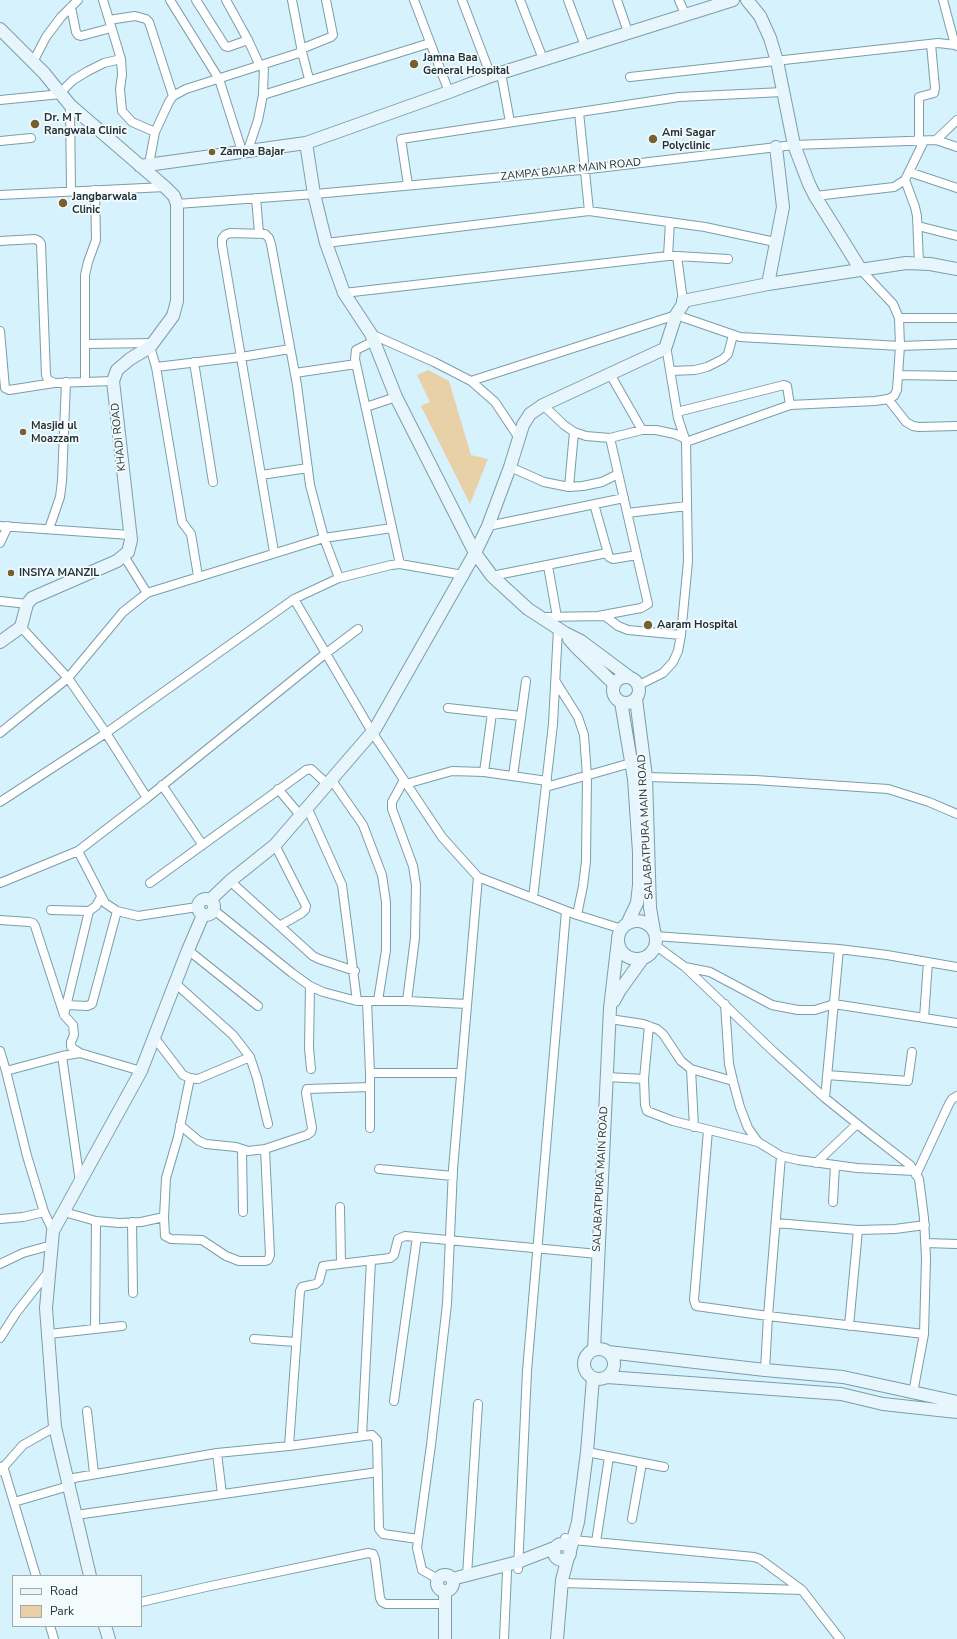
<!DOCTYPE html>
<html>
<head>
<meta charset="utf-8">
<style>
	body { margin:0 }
	#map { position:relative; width:957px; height:1639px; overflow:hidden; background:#d6f2fc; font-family:"Nunito Sans",sans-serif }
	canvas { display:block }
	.legend { position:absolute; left:12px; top:1575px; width:130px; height:52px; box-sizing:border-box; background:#f4fbfd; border:1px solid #a0aaad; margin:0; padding:5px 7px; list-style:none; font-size:12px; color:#233035 }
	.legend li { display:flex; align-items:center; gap:8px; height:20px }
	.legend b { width:20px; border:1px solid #a0aaad }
</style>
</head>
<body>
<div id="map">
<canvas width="957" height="1639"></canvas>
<ul class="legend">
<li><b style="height:5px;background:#e6f6fc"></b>Road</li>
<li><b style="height:11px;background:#e8d0a7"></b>Park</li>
</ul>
</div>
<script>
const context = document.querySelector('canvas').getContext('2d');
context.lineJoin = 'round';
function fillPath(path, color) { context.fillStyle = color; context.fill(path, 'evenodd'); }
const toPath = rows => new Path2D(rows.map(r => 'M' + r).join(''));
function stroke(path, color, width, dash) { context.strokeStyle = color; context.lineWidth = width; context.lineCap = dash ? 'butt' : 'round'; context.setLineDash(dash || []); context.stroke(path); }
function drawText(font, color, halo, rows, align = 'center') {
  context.font = font + ' "Nunito Sans",sans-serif'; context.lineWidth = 3.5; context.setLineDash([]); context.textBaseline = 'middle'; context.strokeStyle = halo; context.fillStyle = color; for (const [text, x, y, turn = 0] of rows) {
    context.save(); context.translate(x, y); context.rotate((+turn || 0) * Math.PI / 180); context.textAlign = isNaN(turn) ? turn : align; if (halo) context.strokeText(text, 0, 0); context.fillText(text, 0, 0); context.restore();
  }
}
fillPath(toPath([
	[428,370,449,381,471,455,488,459,470,504,421,406,430,402,417,375]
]), '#e8d0a7');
const street = toPath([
	[103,0,121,59,122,75,120,89,122,111,132,122,155,132],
	[170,0,219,79,242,151],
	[196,0,225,46,228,47,248,40],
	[226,0,248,40,260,66],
	[292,0,302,52,309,79],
	[414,0,449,92],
	[462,0,491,76],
	[520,0,543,59],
	[568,0,585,46],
	[617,0,628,32],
	[679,0,685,14],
	[943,0,955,45],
	[71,7,76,32,78,35,81,36,111,28],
	[109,20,135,16,146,19,149,22,173,96],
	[301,49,331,37,333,35,326,0],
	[33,62,46,37,61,17,78,0],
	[501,73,510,122],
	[630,77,938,43,955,45,957,46],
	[60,93,73,80,88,71,104,63,121,59],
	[263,95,430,43],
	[0,100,61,94],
	[70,105,71,191],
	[579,112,589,211],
	[936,140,957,147],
	[0,141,31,138],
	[919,142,919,97,934,93,935,88,931,44],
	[248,150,258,120,263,95,264,65],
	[149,164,155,132,169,102,173,96,186,89,302,52],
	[909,172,957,188],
	[905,180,915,207,917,216,919,263],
	[408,185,401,139,679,97,783,92],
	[0,195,165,187],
	[815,196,894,187,905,180,924,141],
	[256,198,259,233],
	[177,204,315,194,581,170,794,145,936,140,957,120],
	[670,222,668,256,677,256,683,301],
	[918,226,957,236],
	[0,241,35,239,39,241,41,244,46,375,48,380,55,383,113,381],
	[326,243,589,211,705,227,775,242],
	[677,256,728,259],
	[344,293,668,256],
	[899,318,957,318],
	[0,331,5,388,9,390,54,383],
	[371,334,434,362,471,381,495,402,519,438],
	[374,341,356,350,355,359,400,564],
	[85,344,153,343],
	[150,347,156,367,182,522,191,534,198,576],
	[194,362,213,482],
	[156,367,241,357,290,349],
	[671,371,695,370,707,367,723,359,728,354,733,335],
	[295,373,356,364],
	[610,374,642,430],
	[898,375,957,376],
	[471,381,676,315,740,337,900,346,957,344],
	[85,382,85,275,88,262,96,240,95,190],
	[888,399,906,422,913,426,919,427,957,426],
	[543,405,564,425,574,432,586,436,610,438,642,430,656,430,675,434,684,438],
	[366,407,396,397],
	[677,412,784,385,787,386,790,405],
	[686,442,790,405,875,401,888,399,894,396,897,390,900,346,899,318,893,304,861,270],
	[510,467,544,482,569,487,583,486,602,482,618,474],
	[261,475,308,468],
	[569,487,574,432],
	[594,504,609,557,613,559,637,555],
	[627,513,687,506],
	[0,526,130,535],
	[488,526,624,498],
	[49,529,60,497,62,481,66,382],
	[0,543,8,526],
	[274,552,222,245,222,239,225,235,230,233,265,234,269,238,271,244,297,385,310,485,324,538,339,578],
	[124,556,147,593],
	[548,566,557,617],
	[492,576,607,553],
	[294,599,372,732,442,837,478,877,577,915,622,929],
	[0,601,27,604],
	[598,616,641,608,648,604,610,438],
	[542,617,605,616,618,626,628,630,681,635],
	[21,627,68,678,106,733,147,798],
	[556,682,578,717,584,735,587,776,586,861,583,886,577,915],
	[639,685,663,673,673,662,678,651,681,635,688,561,686,442,678,418,666,346],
	[448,708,521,716],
	[0,733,68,678,123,612,147,593,324,538,392,528],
	[484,772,492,713],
	[513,776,526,681],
	[646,777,755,780,888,789,929,802,957,814],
	[331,779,363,825,382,875,386,902,386,950,378,1001],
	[404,780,392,802,392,809,413,866,416,885,415,938,407,1001],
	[406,784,452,771,484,772,547,781],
	[162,785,202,844],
	[546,787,631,763],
	[278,789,300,815],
	[0,802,106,733,294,599,339,578,391,565,400,564,463,575],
	[307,807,342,885,357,1001],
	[275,845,306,906,305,910,302,913,281,925],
	[78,851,105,903,117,911,138,916,197,907],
	[230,881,313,956,319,959,355,971],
	[0,883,78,851,147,798,325,654,358,629],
	[150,883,306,770,311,769,327,784],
	[533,898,553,724,558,629],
	[51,910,89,911],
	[214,910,292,973,310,986,323,992,357,1001,407,1001,467,1004],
	[0,920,29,922,33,923,35,926,64,1015,73,1025,74,1035,71,1042,71,1047,80,1053],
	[655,936,839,949,887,955,957,967],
	[655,945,685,967,774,1052,825,1098,866,1131,910,1165,919,1179,924,1218,926,1258,924,1334,913,1393],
	[188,950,258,1006],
	[685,967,710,972,772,1005,798,1010,815,1010,834,1004,957,1023],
	[175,983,233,1035,250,1057,257,1078,268,1124],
	[310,986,309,1048,311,1069],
	[367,1001,370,1073,370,1128],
	[725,1004,729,1064,733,1081,740,1107,748,1128,758,1142,781,1156,798,1160,857,1168,914,1171],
	[67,1005,87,1006,92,1004,117,911],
	[64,1015,89,911,96,906,101,897],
	[924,1018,928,962],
	[610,1019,643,1024,657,1029,663,1034,681,1061,691,1069,733,1081],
	[649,1026,644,1079,645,1105,647,1111,673,1121,758,1142],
	[154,1037,183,1075,190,1078,198,1079,250,1057],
	[0,1051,6,1071,27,1156,44,1212,53,1231],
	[62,1056,80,1182],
	[691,1069,694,1127],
	[6,1071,62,1056,80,1053,141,1071],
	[370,1073,461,1073],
	[827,1075,908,1081,912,1052],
	[607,1077,644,1079],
	[190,1078,178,1137,166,1178,164,1217,165,1236,171,1239,202,1240,226,1256,239,1261,265,1261,268,1260,270,1255,265,1149],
	[825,1098,839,949],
	[180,1125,199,1141,206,1144,236,1147,248,1151,265,1149,307,1135,311,1132,312,1128,306,1093,307,1089,370,1087],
	[708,1130,694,1300,696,1306,768,1316,924,1334],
	[242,1149,243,1212],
	[816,1163,857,1124],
	[379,1169,453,1176],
	[916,1175,949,1104,952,1099,957,1096],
	[833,1202,835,1165],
	[340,1207,341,1263],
	[64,1212,96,1221,119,1223,141,1222,164,1217],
	[0,1219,23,1217,44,1212],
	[132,1222,133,1293],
	[776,1223,858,1230,895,1229,925,1225],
	[925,1243,957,1244],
	[0,1264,23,1253,52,1245],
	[849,1326,858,1230],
	[95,1329,96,1221],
	[49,1334,122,1326],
	[0,1338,16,1313,49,1271],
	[254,1339,296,1342],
	[765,1370,768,1316,781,1156],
	[394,1401,417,1237],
	[87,1411,94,1473],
	[362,1436,371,1260],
	[289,1446,300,1291,302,1287,316,1284,319,1281,323,1266,390,1258,394,1255,398,1239,405,1236,598,1254],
	[587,1452,664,1467],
	[217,1453,222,1494],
	[3,1466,36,1576],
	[0,1471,23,1445,55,1427],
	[68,1479,217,1453,289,1446,372,1435,377,1440,379,1529,383,1534,418,1539],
	[14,1502,69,1486],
	[76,1515,378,1472],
	[632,1519,642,1463],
	[565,1538,573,1540,754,1557,760,1559,802,1590,840,1639],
	[596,1542,609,1457],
	[518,1569,527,1371,566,911],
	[467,1575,478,1404],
	[438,1579,422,1570,417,1548,431,1445,447,1304,453,1169,478,877],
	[562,1583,802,1590],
	[141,1602,206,1587,368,1553,373,1554,375,1559,380,1598,382,1602,386,1604,445,1604],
	[50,1626,54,1639],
	[504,1639,507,1572]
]);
const secondary = toPath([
	[747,0,760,16,770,38,777,61,794,145,809,184,815,196,861,270],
	[0,29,44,73,70,105,165,187,174,196,177,204,177,301,173,316,150,347,130,359,117,370,113,381,131,540,128,552,117,561,32,598,27,604,21,627,0,642],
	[306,143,314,194,326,243,344,293,371,334,396,397,475,553,492,576,528,609,565,633,581,641,628,676],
	[140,166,306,143,449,92,491,76,733,0],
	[768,284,783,207,776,147],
	[569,639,577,648,614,684],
	'613 690a13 13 0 1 1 26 0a13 13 0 1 1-26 0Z',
	[636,699,646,777,650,908,654,931],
	[621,702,634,779,639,852,639,885,637,903,627,924],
	'198 907a8 8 0 1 1 16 0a8 8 0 1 1-16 0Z',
	[210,900,230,881,275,845,375,729,475,553,488,526,510,467,523,425,530,414,543,405,664,349,666,346,676,315,683,304,683,301,768,284,906,263,930,264,957,269],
	'618 940a19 19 0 1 1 38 0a19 19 0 1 1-38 0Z',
	[614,1001,620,990,643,958],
	'584 1364a15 15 0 1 1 30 0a15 15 0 1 1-30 0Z',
	[594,1350,610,1008,618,940],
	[608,1352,765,1370,843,1377,957,1402],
	[607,1377,841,1394,883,1404,957,1412],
	'554 1552a8 8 0 1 1 16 0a8 8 0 1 1-16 0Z',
	[570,1551,578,1522,587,1452,593,1378],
	'437 1583a8 8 0 1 1 16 0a8 8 0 1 1-16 0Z',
	[90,1576,55,1427,46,1308,53,1231,141,1071,188,950,203,915],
	[452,1579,518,1562,554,1548],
	[105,1626,109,1639],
	[445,1639,445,1591],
	[557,1639,562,1580,568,1557]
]);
stroke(street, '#7c9da9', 10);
stroke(secondary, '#7c9da9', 14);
stroke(street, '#fff', 8);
stroke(secondary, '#e6f6fc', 12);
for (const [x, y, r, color] of [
	[414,64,5,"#785f30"],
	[35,124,5,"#785f30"],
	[653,139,5,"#785f30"],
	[212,152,4,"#785f30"],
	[63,203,5,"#785f30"],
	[23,432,4,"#785f30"],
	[11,573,4,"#785f30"],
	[648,625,5,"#785f30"]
]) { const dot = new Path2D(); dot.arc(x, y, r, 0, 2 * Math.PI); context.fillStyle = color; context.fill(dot); stroke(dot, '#f4fbfd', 1.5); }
drawText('bold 11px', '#233035', '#f4fbfd', [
	["Jamna Baa",423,58],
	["General Hospital",423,71],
	["Dr. M T",44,118],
	["Rangwala Clinic",44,131],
	["Ami Sagar",662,133],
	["Polyclinic",662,146],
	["Zampa Bajar",220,152],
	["Jangbarwala",72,197],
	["Clinic",72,210],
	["Masjid ul",31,426],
	["Moazzam",31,439],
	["INSIYA MANZIL",19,573],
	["Aaram Hospital",657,625]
], 'left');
drawText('11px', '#233035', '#f4fbfd', [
	["ZAMPA BAJAR MAIN ROAD",571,170,-6],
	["KHADI ROAD",119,437,-96],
	["SALABATPURA MAIN ROAD",646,827,-93],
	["SALABATPURA MAIN ROAD",601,1179,-87]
]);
</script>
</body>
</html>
